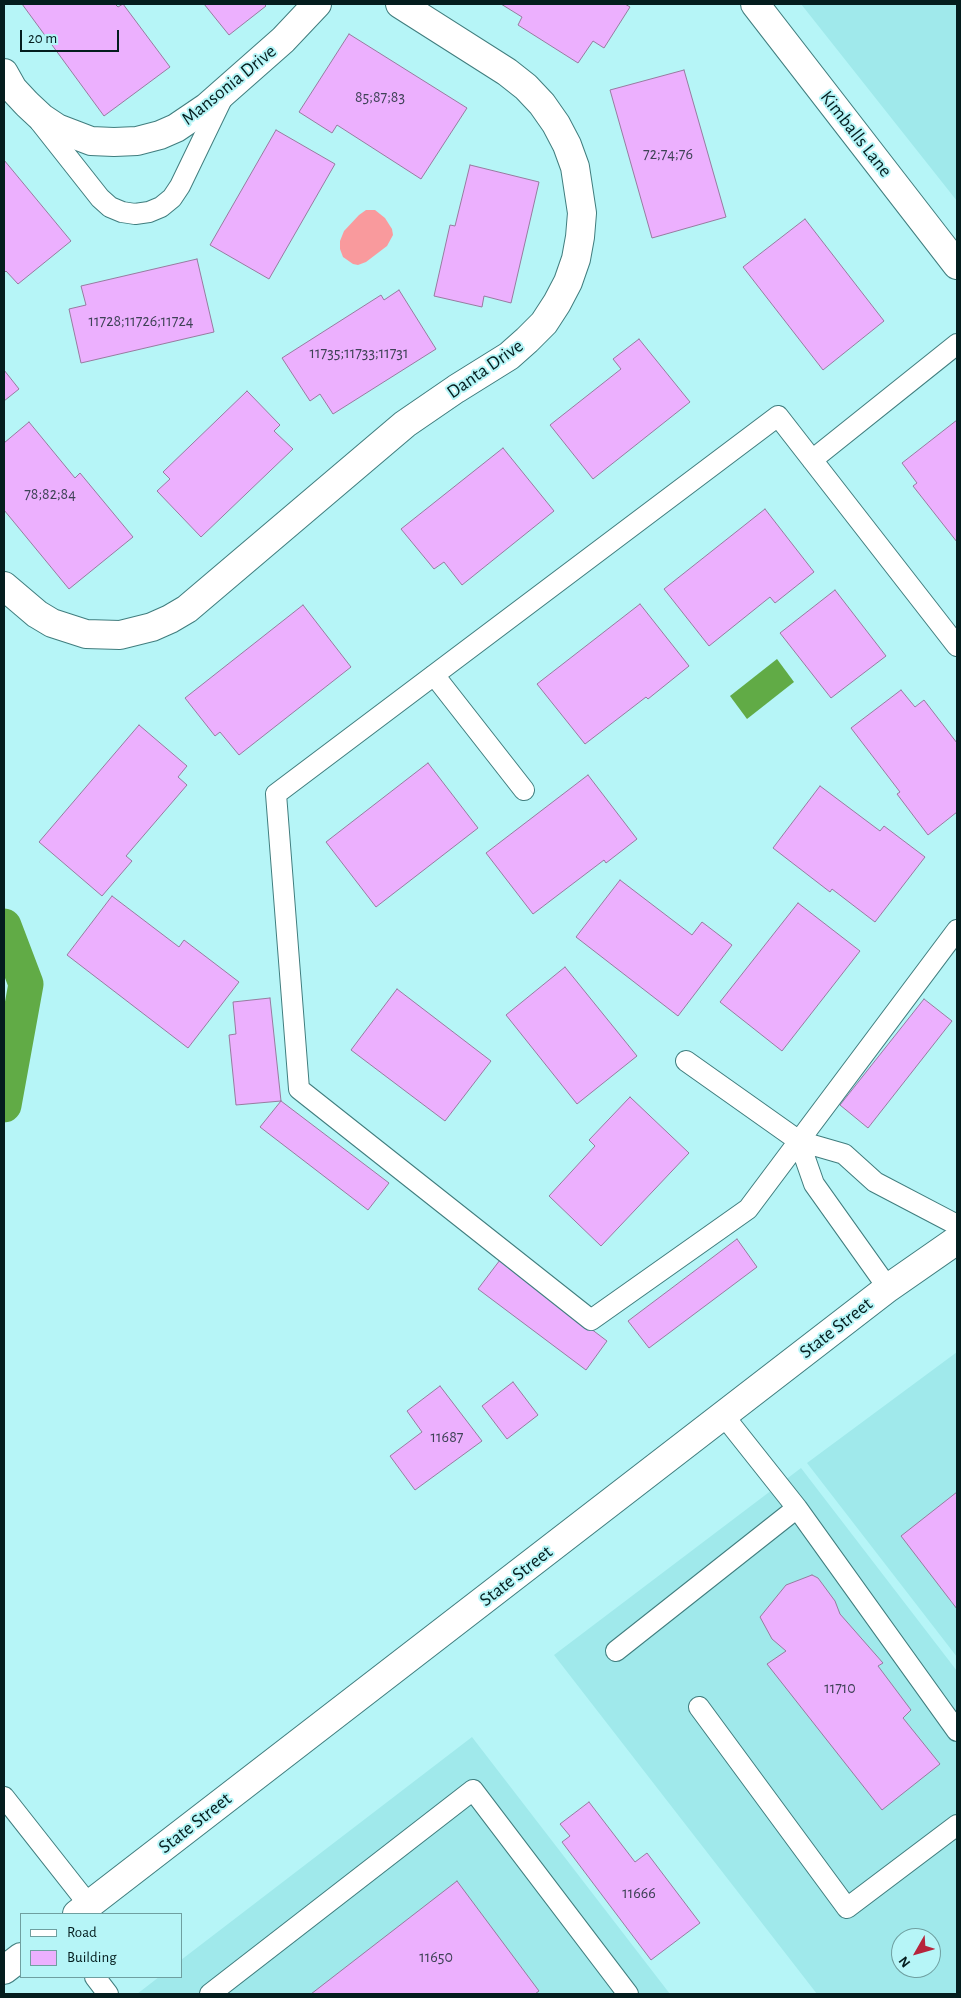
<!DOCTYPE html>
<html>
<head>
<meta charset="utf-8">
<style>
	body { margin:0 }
	#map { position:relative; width:961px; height:1998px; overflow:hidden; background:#b6f5f7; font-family:"Alegreya Sans",sans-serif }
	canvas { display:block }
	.frame { position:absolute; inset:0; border:5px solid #041d1e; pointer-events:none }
	.legend { position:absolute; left:20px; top:1913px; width:162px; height:65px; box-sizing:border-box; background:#b6f5f7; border:1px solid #6f9fa0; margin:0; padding:6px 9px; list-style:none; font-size:15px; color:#041d1e }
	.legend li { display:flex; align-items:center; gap:10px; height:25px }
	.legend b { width:25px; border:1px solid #6f9fa0 }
	.north { position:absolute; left:891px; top:1928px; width:50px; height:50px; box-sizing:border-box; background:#b6f5f7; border:1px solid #6f9fa0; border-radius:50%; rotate:232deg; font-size:14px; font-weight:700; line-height:20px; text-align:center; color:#041d1e }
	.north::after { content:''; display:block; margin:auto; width:18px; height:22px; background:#b6253c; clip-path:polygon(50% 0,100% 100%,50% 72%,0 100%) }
	.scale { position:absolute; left:20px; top:30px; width:99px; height:22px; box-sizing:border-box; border:2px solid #041d1e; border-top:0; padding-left:6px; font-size:15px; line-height:18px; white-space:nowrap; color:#041d1e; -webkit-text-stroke:4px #b6f5f7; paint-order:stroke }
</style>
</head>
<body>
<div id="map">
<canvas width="961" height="1998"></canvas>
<div class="frame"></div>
<ul class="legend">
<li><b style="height:6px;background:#fff"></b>Road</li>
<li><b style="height:14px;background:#ecb0fe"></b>Building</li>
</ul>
<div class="north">N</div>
<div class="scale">20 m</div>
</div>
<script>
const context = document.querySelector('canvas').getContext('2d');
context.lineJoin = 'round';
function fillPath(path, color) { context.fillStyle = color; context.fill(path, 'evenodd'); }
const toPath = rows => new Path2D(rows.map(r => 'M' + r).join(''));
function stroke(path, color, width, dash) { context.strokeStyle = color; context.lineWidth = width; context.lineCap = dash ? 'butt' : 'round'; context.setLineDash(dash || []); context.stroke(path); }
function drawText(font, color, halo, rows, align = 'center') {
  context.font = font + ' "Alegreya Sans",sans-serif'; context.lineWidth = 4; context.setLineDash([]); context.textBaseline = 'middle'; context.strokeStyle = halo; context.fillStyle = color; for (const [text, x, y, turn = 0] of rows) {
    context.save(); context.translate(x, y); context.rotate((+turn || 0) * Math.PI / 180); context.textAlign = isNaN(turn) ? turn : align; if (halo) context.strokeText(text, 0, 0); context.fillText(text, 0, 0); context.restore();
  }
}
fillPath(toPath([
	[801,4,957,4,957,201],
	[957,1352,957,1657,807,1463],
	[801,1468,957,1671,957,1994,817,1994,554,1655],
	[901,1938,931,1938,931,1968,901,1968],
	[472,1737,670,1994,137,1994,159,1977,181,1977,181,1960]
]), '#a0e9eb');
fillPath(toPath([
	[366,210,375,210,385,218,392,229,393,235,387,246,366,262,358,265,353,264,343,257,340,249,340,241,344,231,359,215]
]), '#f99a9d');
fillPath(toPath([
	[777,659,794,682,747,719,730,696]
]), '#61ab46');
stroke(toPath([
	[4,926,26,984,4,1105]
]), '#61ab46', 35);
const building = toPath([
	[22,4,115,4,118,7,123,4,170,67,104,116,22,4],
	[204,4,264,4,266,6,229,35,204,4],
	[501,4,625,4,630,7,604,48,593,41,578,63,518,25,522,17,501,4],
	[349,34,467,108,421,179,337,125,332,133,299,112,349,34],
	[684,70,726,217,652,238,610,90,684,70],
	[276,130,335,164,269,279,210,245,276,130],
	[4,160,71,241,18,284,6,271,4,273,4,160],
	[470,165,539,182,511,303,484,296,482,307,434,296,450,225,455,226,470,165],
	[805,219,884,321,823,370,743,267,805,219],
	[197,259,214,332,81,363,69,309,86,305,81,286,197,259],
	[399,290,436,349,333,414,320,394,310,401,282,358,381,295,384,300,399,290],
	[639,339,690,402,593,479,550,425,621,369,613,359,639,339],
	[4,370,19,389,4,401,4,370],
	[247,391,280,425,274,431,293,449,201,537,157,491,170,479,163,472,247,391],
	[957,420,957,542,913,486,917,483,902,463,957,420],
	[29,422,75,478,80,473,133,537,69,589,4,510,4,443,29,422],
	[503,448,554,511,462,585,444,562,434,569,401,529,503,448],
	[765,509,814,572,775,603,770,597,709,646,664,589,765,509],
	[835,590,886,656,831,698,780,633,835,590],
	[640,604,689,666,648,699,646,697,585,744,537,684,640,604],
	[303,605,351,667,239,755,220,732,215,736,185,698,303,605],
	[901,690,915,707,924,700,957,743,957,812,928,835,897,794,900,792,851,728,901,690],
	[139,725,187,766,178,777,187,785,126,856,132,861,102,896,39,842,139,725],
	[428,763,478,828,376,907,326,842,428,763],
	[588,775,637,839,606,863,604,860,533,914,486,853,588,775],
	[820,786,880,831,884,826,925,857,875,922,832,889,830,892,773,848,820,786],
	[620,880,692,935,702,922,732,945,678,1016,576,937,620,880],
	[112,896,179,947,184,940,239,982,188,1048,67,955,112,896],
	[798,903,860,951,782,1051,720,1002,798,903],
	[565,967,637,1056,577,1104,506,1015,565,967],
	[397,989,491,1061,445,1121,351,1050,397,989],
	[270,998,281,1101,236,1105,229,1035,236,1034,233,1002,270,998],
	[924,999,952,1021,868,1128,840,1105,924,999],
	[630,1097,689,1153,601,1246,549,1196,595,1146,589,1140,630,1097],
	[281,1101,389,1183,368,1210,260,1127,281,1101],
	[737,1239,757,1267,649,1348,628,1321,737,1239],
	[500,1260,607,1341,586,1370,478,1289,500,1260],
	[513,1382,538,1415,507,1439,482,1406,513,1382],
	[440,1386,482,1441,415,1490,390,1456,422,1432,407,1411,440,1386],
	[957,1492,957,1609,901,1536,957,1492],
	[812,1575,818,1578,835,1601,840,1614,883,1663,878,1666,911,1710,903,1718,940,1764,882,1810,767,1664,786,1651,772,1639,760,1617,786,1585,812,1575],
	[589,1802,635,1862,647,1853,700,1923,651,1960,562,1842,570,1836,560,1824,589,1802],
	[457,1881,539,1991,535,1994,311,1994,457,1881]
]);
fillPath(building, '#ecb0fe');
stroke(building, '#977b9f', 1);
const service = toPath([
	[40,122,100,198,110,207,122,212,135,214,149,212,161,207,172,198,180,186,223,97],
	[812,460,957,344],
	[957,646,778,416,276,794,299,1089,591,1320,748,1209,957,930],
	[434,675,524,790],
	[686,1061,799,1141,844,1154,875,1182,957,1225],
	[799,1141,814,1184,888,1288],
	[724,1416,797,1508,957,1731],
	[616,1651,797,1508],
	[699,1707,847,1908,957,1825],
	[4,1797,89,1905],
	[95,1977,108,1994],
	[210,1994,473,1790,628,1994]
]);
const minor = toPath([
	[4,73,13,89,27,104,42,118,57,128,91,141,114,142,137,141,160,135,176,128,207,107,283,40,317,4],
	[4,586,37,614,52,623,86,634,120,635,152,627,170,619,187,609,405,424,456,389,509,356,527,340,544,323,557,303,568,282,576,259,580,237,582,213,575,167,567,145,556,124,542,104,526,87,507,72,400,4]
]);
const tertiary = toPath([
	[755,4,957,265]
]);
const secondary = toPath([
	[77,1914,888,1288,957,1240],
	[4,1970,21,1957]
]);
stroke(service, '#407d7e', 22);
stroke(minor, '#407d7e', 30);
stroke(tertiary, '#407d7e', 30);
stroke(secondary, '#407d7e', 30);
stroke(service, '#fff', 20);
stroke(minor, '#fff', 28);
stroke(tertiary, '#fff', 28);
stroke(secondary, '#fff', 28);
drawText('16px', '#3e4256', null, [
	["85;87;83",380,97],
	["72;74;76",668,154],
	["11728;11726;11724",141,321],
	["11735;11733;11731",359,353],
	["78;82;84",50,494],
	["11687",447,1437],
	["11710",840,1688],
	["11666",639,1893],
	["11650",436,1957]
]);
drawText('19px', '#041d1e', '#b6f5f7', [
	["Mansonia Drive",229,85,-39],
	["Kimballs Lane",856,134,52],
	["Danta Drive",485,369,-35],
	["State Street",836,1328,-38],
	["State Street",516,1576,-38],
	["State Street",195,1823,-38]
]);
</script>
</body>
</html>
